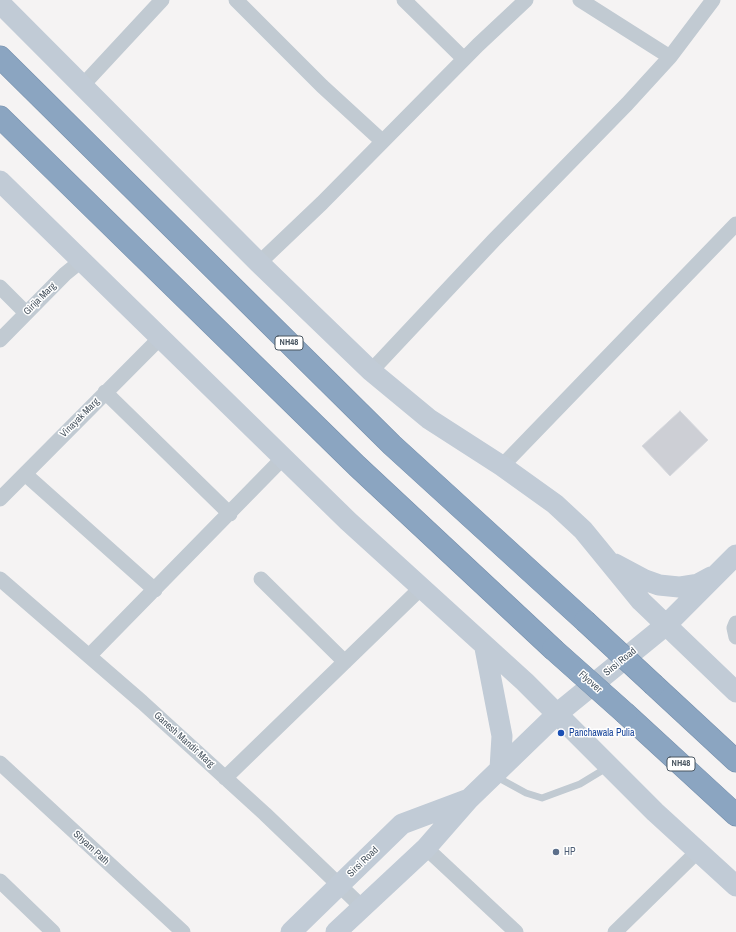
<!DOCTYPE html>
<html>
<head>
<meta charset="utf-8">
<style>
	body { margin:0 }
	canvas { display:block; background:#f5f3f3 }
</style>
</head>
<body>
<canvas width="736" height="932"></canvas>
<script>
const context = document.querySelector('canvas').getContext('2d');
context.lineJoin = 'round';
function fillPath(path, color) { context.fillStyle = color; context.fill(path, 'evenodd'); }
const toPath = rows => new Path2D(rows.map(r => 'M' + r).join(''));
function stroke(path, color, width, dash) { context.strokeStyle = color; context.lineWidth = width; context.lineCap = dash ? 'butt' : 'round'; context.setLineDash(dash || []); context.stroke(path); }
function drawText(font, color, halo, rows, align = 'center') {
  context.font = font + ' "Archivo Narrow",sans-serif'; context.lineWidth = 3; context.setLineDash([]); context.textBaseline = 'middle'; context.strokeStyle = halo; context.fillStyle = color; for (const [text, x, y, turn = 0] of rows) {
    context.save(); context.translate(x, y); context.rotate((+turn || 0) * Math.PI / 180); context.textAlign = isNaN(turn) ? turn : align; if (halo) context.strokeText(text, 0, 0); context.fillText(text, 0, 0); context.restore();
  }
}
const building = toPath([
	[680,411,708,440,670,476,642,446,680,411]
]);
fillPath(building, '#cdcfd5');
stroke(building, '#d7d9de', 1);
const highway = toPath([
	[0,57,392,445,585,621],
	[0,117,357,466,553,649],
	[654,685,736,761],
	[626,714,736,815]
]);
stroke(highway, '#7690ad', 23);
stroke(toPath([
	[495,776,526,793,542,798,580,784,608,767]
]), '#c1cad2', 7);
stroke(toPath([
	[236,0,322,86,382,141],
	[404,0,464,59],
	[580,0,670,57],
	[82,86,162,0],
	[259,263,322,203,478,45,526,0],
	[0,287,26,313],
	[0,340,65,274,81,261],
	[371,371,494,240,627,104,670,57,713,0],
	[105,392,230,514],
	[502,466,736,224],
	[25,474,155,590],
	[0,499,160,338],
	[0,579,142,702,265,814,362,907],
	[261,579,345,662],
	[736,623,734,628,736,637],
	[89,656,284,457],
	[0,763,183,932],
	[225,778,421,588],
	[426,848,516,932],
	[0,881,53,932],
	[615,932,697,852]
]), '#c1cad2', 15);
stroke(toPath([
	[0,3,259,263,371,371,429,419,502,466,555,504,583,530,641,601,736,692],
	[0,181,348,521,525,682,655,812,736,886],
	[615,564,645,580,659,585,679,587,698,584,711,577],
	[485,648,502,736,500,769],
	[291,932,402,824,466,800],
	[336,932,426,848,468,800,558,713,666,625,736,555]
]), '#c1cbd6', 21);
stroke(highway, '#8ba5c1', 22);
const highwayBridge = toPath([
	[585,621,654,685],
	[553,649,626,714]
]);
stroke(highwayBridge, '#7690ad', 23, []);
stroke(highwayBridge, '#8ba5c1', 22);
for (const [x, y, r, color] of [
	[561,733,4,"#1a4fb4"],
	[556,852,4,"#5c6f8a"]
]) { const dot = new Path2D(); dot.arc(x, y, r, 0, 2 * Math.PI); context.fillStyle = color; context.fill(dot); stroke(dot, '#fff', 1.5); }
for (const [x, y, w] of [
	[289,343,28],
	[681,764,28]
]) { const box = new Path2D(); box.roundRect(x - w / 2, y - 7, w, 14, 3); context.fillStyle = '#fff'; context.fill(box); stroke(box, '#4a5661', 1); }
drawText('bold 9px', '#4a5661', null, [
	["NH48",289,343],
	["NH48",681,764]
]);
drawText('10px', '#4a5661', '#fff', [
	["Girija Marg",40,299,-45],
	["Vinayak Marg",80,418,-45],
	["Sirsi Road",620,662,-39],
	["Flyover",590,682,42],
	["Ganesh Mandir Marg",184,740,42],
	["Shyam Path",91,848,43],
	["Sirsi Road",363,862,-44]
]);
drawText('10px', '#164399', '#fff', [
	["Panchawala Pulia",569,733]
], 'left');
drawText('10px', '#4e5e75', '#fff', [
	["HP",564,852]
], 'left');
</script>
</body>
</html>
